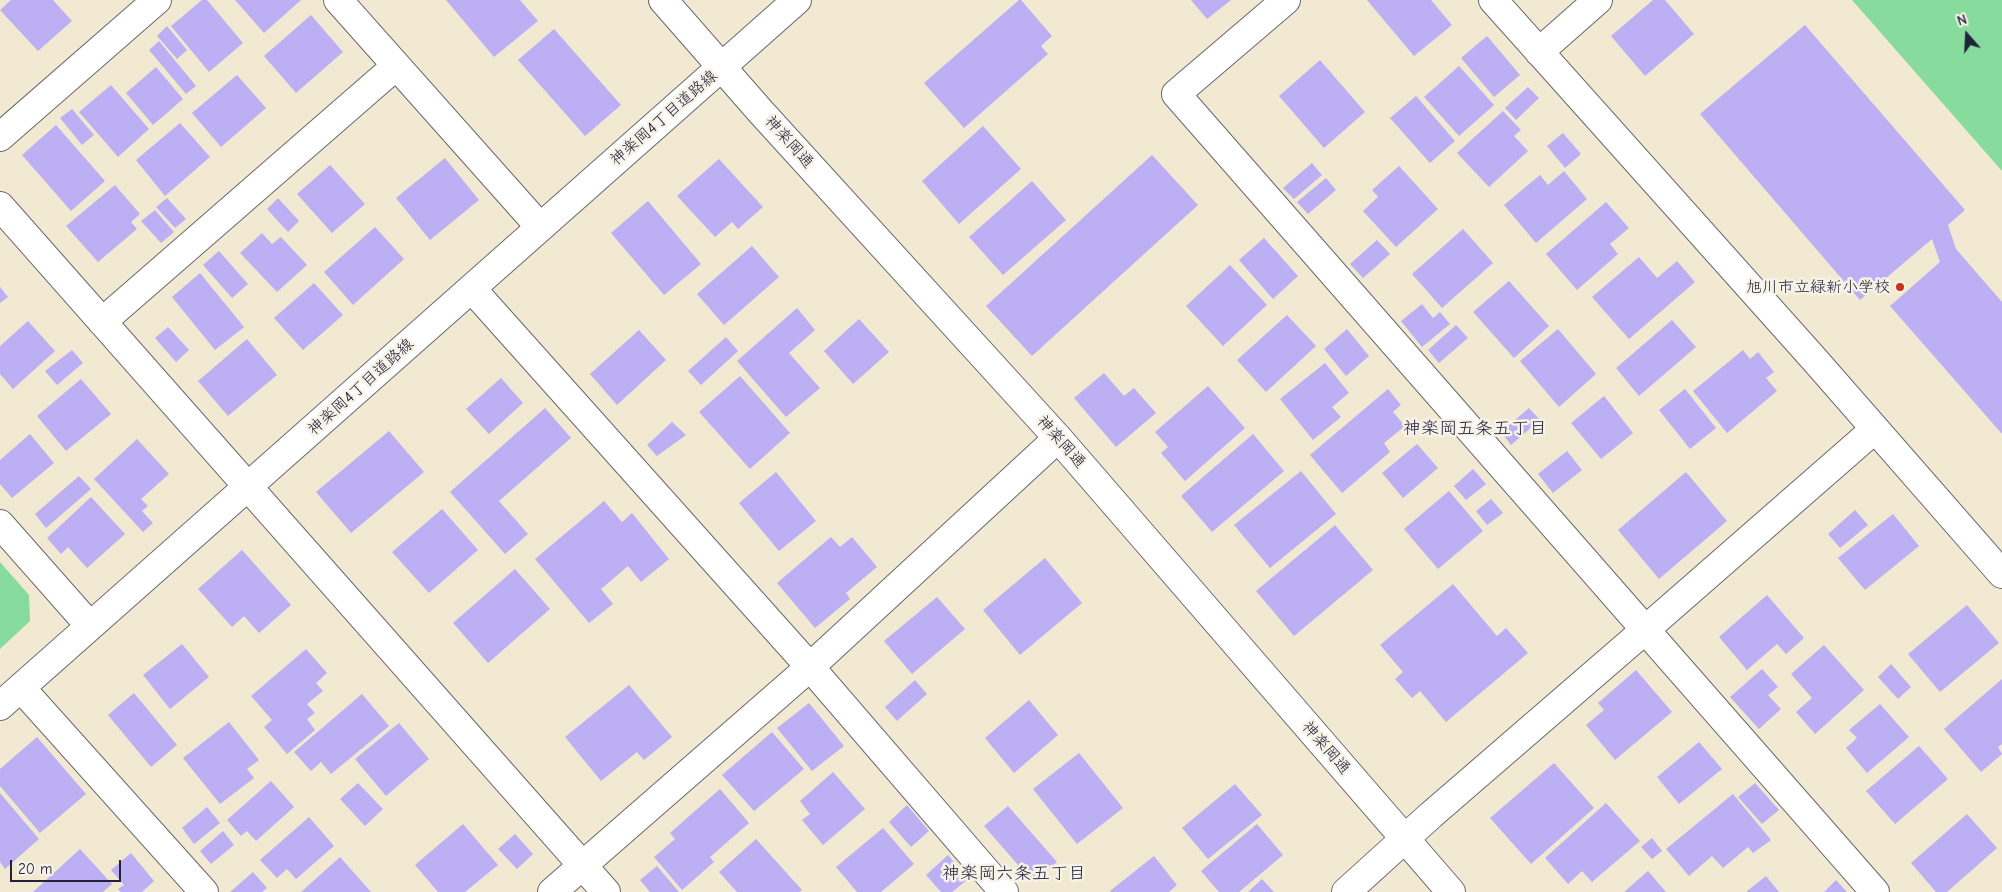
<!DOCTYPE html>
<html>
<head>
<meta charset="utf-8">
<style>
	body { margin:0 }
	#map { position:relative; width:2002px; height:892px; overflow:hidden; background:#f1e9d2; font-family:"Comic Neue",sans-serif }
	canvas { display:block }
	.north { position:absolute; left:1942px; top:10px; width:50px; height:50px; -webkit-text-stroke:4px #f7f3e8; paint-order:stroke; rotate:341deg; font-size:14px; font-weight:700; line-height:20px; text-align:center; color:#22223b }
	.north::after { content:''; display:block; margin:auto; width:18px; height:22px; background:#22223b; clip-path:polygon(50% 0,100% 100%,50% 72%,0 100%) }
	.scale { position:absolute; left:10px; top:860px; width:111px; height:22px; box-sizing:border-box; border:2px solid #22223b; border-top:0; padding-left:6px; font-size:15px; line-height:18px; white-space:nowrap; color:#22223b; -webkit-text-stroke:4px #f7f3e8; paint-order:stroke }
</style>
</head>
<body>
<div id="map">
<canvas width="2002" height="892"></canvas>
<div class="north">N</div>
<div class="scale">20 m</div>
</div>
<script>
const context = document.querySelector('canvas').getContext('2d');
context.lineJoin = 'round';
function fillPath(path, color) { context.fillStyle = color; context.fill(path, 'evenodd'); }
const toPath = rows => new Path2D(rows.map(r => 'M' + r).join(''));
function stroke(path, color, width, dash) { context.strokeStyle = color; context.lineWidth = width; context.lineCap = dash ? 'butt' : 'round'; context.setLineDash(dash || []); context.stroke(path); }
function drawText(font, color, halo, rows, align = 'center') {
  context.font = font + ' "Comic Neue","Klee One",sans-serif'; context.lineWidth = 5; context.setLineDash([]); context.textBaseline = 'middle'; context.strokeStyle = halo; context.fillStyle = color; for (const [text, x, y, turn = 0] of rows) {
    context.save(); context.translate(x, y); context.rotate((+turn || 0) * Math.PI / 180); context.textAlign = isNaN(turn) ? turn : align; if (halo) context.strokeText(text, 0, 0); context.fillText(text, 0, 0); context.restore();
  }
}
fillPath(toPath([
	[1852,0,2002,0,2002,171],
	[0,562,29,595,30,621,0,649]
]), '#87db9d');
fillPath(toPath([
	[11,0,53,0,72,21,38,51,0,10],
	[202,0,207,0,243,43,209,72,171,26],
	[235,0,301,0,264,33],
	[446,0,520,0,538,21,494,57],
	[1019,0,1021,0,1052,36,1041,46,1048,54,964,128,924,83],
	[1191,0,1231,0,1207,19],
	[1367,0,1431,0,1452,25,1414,56],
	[1653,0,1665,0,1694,34,1645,76,1611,36],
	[311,15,343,52,296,93,264,56],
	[1805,25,1965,210,1948,225,1956,249,2002,302,2002,434,1890,306,1940,262,1932,239,1860,300,1700,114],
	[167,26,187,50,177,59,157,36],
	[554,29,621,105,585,136,518,60],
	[1487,36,1520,75,1494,97,1461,58],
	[159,41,196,86,186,94,149,50],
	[1320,60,1365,112,1324,148,1279,96],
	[1459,66,1494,105,1459,136,1424,97],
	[156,67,183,99,153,125,126,93],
	[237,75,266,108,221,147,192,113],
	[111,85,149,129,118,157,79,112],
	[1528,87,1539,98,1516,120,1505,108],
	[1416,96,1455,141,1430,163,1390,118],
	[72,109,94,135,82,145,60,118],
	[1503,111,1521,130,1514,136,1528,151,1489,187,1457,153],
	[180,123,210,157,165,196,136,160],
	[56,125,105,181,71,211,22,155],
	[983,126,1021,169,959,224,922,181],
	[1563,133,1581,154,1565,168,1547,146],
	[1152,155,1198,205,1032,356,986,306],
	[445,158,479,200,430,240,396,198],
	[719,159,763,207,738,229,732,222,715,237,677,196],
	[1312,163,1322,175,1294,199,1283,188],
	[330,165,365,204,332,233,297,194],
	[1399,166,1438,209,1396,247,1363,211,1378,197,1372,190],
	[1564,171,1587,199,1536,243,1504,205,1540,175,1548,185],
	[1326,178,1336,190,1308,214,1297,202],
	[1032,181,1066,220,1003,275,969,237],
	[115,185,140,214,131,222,137,229,98,262,66,226],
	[167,198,186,219,175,228,156,207],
	[278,198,299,221,288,232,267,209],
	[648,201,701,264,664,295,611,233],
	[1606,202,1629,228,1610,244,1618,254,1577,290,1546,254],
	[155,210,174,232,161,243,141,221],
	[375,227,404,259,353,305,324,272],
	[1463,229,1493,263,1442,308,1412,274],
	[262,233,272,244,281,237,307,265,277,292,240,253],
	[1264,238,1298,276,1273,299,1239,260],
	[1377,240,1390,254,1363,278,1350,264],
	[752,246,779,277,724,325,697,294],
	[219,251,248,284,232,298,203,265],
	[1639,257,1657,278,1677,261,1695,282,1629,339,1592,297],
	[1230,265,1267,305,1223,346,1186,306],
	[200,273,244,327,215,350,172,297],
	[1509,281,1549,326,1514,358,1473,312],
	[314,283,343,315,303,350,274,318],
	[0,287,8,297,0,303],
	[1422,304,1433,318,1440,312,1450,324,1422,347,1401,321],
	[797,308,815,330,789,353,820,388,786,417,737,361],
	[1287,315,1316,346,1266,392,1237,360],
	[859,319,889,352,853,384,824,351],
	[1672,320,1696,347,1639,396,1616,368],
	[28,321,55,351,13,389,0,374,0,346],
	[1456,325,1468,338,1439,363,1428,350],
	[168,327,189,350,176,362,155,338],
	[1347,329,1369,356,1346,376,1324,349],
	[1558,329,1596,374,1559,407,1520,361],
	[639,330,666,360,617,405,590,374],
	[726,337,738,351,701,385,688,371],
	[247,339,277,375,228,416,198,381],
	[72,350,83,363,57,385,45,371],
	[1743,350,1750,359,1758,352,1774,372,1766,378,1777,391,1727,433,1693,391],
	[1325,363,1349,393,1332,407,1341,417,1313,440,1280,399],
	[1104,373,1124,396,1134,388,1156,413,1116,447,1074,398],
	[740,376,790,433,750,469,699,412],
	[501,378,523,403,489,434,466,409],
	[81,379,111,414,66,451,37,416],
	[1208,386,1245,428,1185,481,1161,453,1168,447,1155,432],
	[1388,389,1401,405,1393,412,1405,426,1384,443,1390,452,1342,493,1310,455],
	[1685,389,1716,428,1690,449,1659,410],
	[1604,396,1633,433,1601,459,1571,423],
	[545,408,571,438,499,501,528,534,505,554,450,492],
	[1529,408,1540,420,1511,445,1501,432],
	[672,422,686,435,657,456,647,445],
	[389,431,424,472,351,533,316,492],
	[30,434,54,463,12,498,0,484,0,460],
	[1253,434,1284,471,1212,532,1181,496],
	[137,439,169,474,141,499,148,506,142,511,153,523,143,532,94,479],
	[1417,444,1438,468,1403,498,1382,473],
	[1567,451,1582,470,1553,493,1538,474],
	[1473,469,1486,484,1466,500,1454,486],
	[1301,471,1336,514,1270,568,1234,525],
	[776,472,816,521,779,551,739,503],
	[1686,472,1727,521,1659,579,1618,530],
	[79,476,91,489,46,528,35,514],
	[1449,491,1483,531,1438,569,1404,529],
	[91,497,125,534,87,568,68,547,61,554,47,538],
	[1491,499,1503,513,1487,525,1476,511],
	[604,501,622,522,632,513,669,559,641,582,628,566,601,589,613,604,589,623,535,559],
	[442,509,478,550,429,593,392,552],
	[1855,510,1868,525,1840,548,1828,534],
	[1893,514,1919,546,1865,590,1838,558],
	[1335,525,1373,570,1294,636,1256,591],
	[831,537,840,547,852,537,877,567,846,593,850,599,815,628,777,583],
	[242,550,291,605,259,633,244,616,232,627,198,589],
	[1045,558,1082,603,1020,655,983,610],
	[515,569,550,609,488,663,453,623],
	[1453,584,1497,636,1506,628,1528,653,1446,722,1420,691,1412,698,1395,679,1403,672,1380,645],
	[1767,595,1804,638,1786,654,1777,644,1747,670,1719,637],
	[937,597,965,629,912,674,884,641],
	[1967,605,1999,643,1940,692,1908,654],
	[182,644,209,677,170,709,143,675],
	[1824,645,1864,690,1815,734,1796,712,1812,698,1791,674],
	[306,649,327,673,316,683,323,691,307,704,315,713,307,719,315,730,287,754,264,727,272,720,251,696],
	[1891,664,1911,687,1898,699,1878,677],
	[1762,669,1778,687,1768,695,1781,709,1759,729,1730,697],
	[1636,670,1672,712,1615,760,1586,725,1604,710,1598,703],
	[2002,679,2002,744,1998,747,2002,754,1981,772,1944,729],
	[915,680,927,694,897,721,885,707],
	[629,685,672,737,644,760,637,752,601,781,565,737],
	[134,693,177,745,151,767,108,715],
	[362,694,389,726,331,774,321,762,311,771,294,752],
	[1029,700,1058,735,1014,773,985,738],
	[809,703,844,746,812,771,777,728],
	[1880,704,1909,737,1867,773,1846,748,1857,738,1849,730],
	[229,722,259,760,247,769,254,778,220,804,183,758],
	[399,723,429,759,386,796,355,759],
	[772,732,804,769,754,811,722,775],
	[37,737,86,794,40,833,0,786,0,769],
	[1699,742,1722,769,1679,804,1657,777],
	[1919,746,1948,779,1895,824,1866,791],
	[1079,753,1123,808,1077,844,1033,789],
	[1554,763,1594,808,1531,864,1490,818],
	[833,772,865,809,823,845,802,820,810,814,800,801],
	[271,781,294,807,256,841,247,831,241,836,227,820],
	[358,783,383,809,365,826,340,799],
	[1755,783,1779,810,1762,824,1738,797],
	[1235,784,1262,815,1208,859,1182,828],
	[720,789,749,823,710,857,714,862,682,890,654,857,675,839,670,833],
	[0,793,39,839,5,869,0,862],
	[1733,794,1771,840,1753,853,1748,847,1723,868,1712,856,1689,876,1666,849],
	[1606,803,1640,841,1592,882,1582,871,1568,884,1545,858],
	[907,805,929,831,911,847,889,822],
	[1008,806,1057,862,1033,882,984,826],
	[207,807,220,823,194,844,182,828],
	[1967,814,1997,848,1947,892,1936,892,1911,863],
	[309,817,334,846,296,879,287,869,277,878,260,860],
	[463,824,498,865,465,892,438,892,415,865],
	[1257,824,1283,855,1239,892,1219,892,1201,871],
	[883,828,914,864,881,892,857,892,836,867],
	[223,831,234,845,211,864,200,851],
	[515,834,533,854,517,869,498,849],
	[1652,838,1662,851,1652,859,1641,847],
	[756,839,802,890,799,892,737,892,719,872],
	[80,849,112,884,103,892,33,892],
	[131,853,154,881,142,892,121,892,118,889,124,885,111,870],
	[948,855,968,879,952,892,941,892,926,875],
	[1154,856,1177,885,1169,892,1111,892,1110,891],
	[340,857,371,892,301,892],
	[657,866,679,892,650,892,640,880],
	[1648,871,1666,892,1624,892],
	[253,872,267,888,262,892,230,892],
	[1766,876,1779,892,1746,892],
	[1262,879,1274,892,1248,892],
	[1836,880,1847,892,1824,892]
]), '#bcaff3');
const minor = toPath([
	[338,0,540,227],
	[663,0,761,112,1058,438,1451,892],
	[1286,0,1176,94,1875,892],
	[1493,0,1814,359,2002,574],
	[1539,52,1598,0],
	[0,137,157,0],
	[0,206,606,892],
	[472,289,810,667,1004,892],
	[102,322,396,66],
	[0,524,90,626],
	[21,688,204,892],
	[0,706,797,0],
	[552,892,810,667,1058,438],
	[1346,892,1431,815,1645,630,1875,429]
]);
stroke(minor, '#6a6870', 30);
stroke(minor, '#fff', 28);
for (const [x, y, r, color] of [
	[1900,287,5,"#c8321e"]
]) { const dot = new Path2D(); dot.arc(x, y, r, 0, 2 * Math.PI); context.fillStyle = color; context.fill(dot); stroke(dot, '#f7f3e8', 2); }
drawText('16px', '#22223b', '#f7f3e8', [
	["神楽岡4丁目道路線",664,118,-41],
	["神楽岡通",789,142,48],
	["神楽岡4丁目道路線",361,387,-42],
	["神楽岡通",1061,442,48],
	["神楽岡通",1326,748,49]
]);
drawText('16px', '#22223b', '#f7f3e8', [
	["旭川市立緑新小学校",1890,287]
], 'right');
drawText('18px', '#22223b', '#f7f3e8', [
	["神楽岡五条五丁目",1475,429],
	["神楽岡六条五丁目",1014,874]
]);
</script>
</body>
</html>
